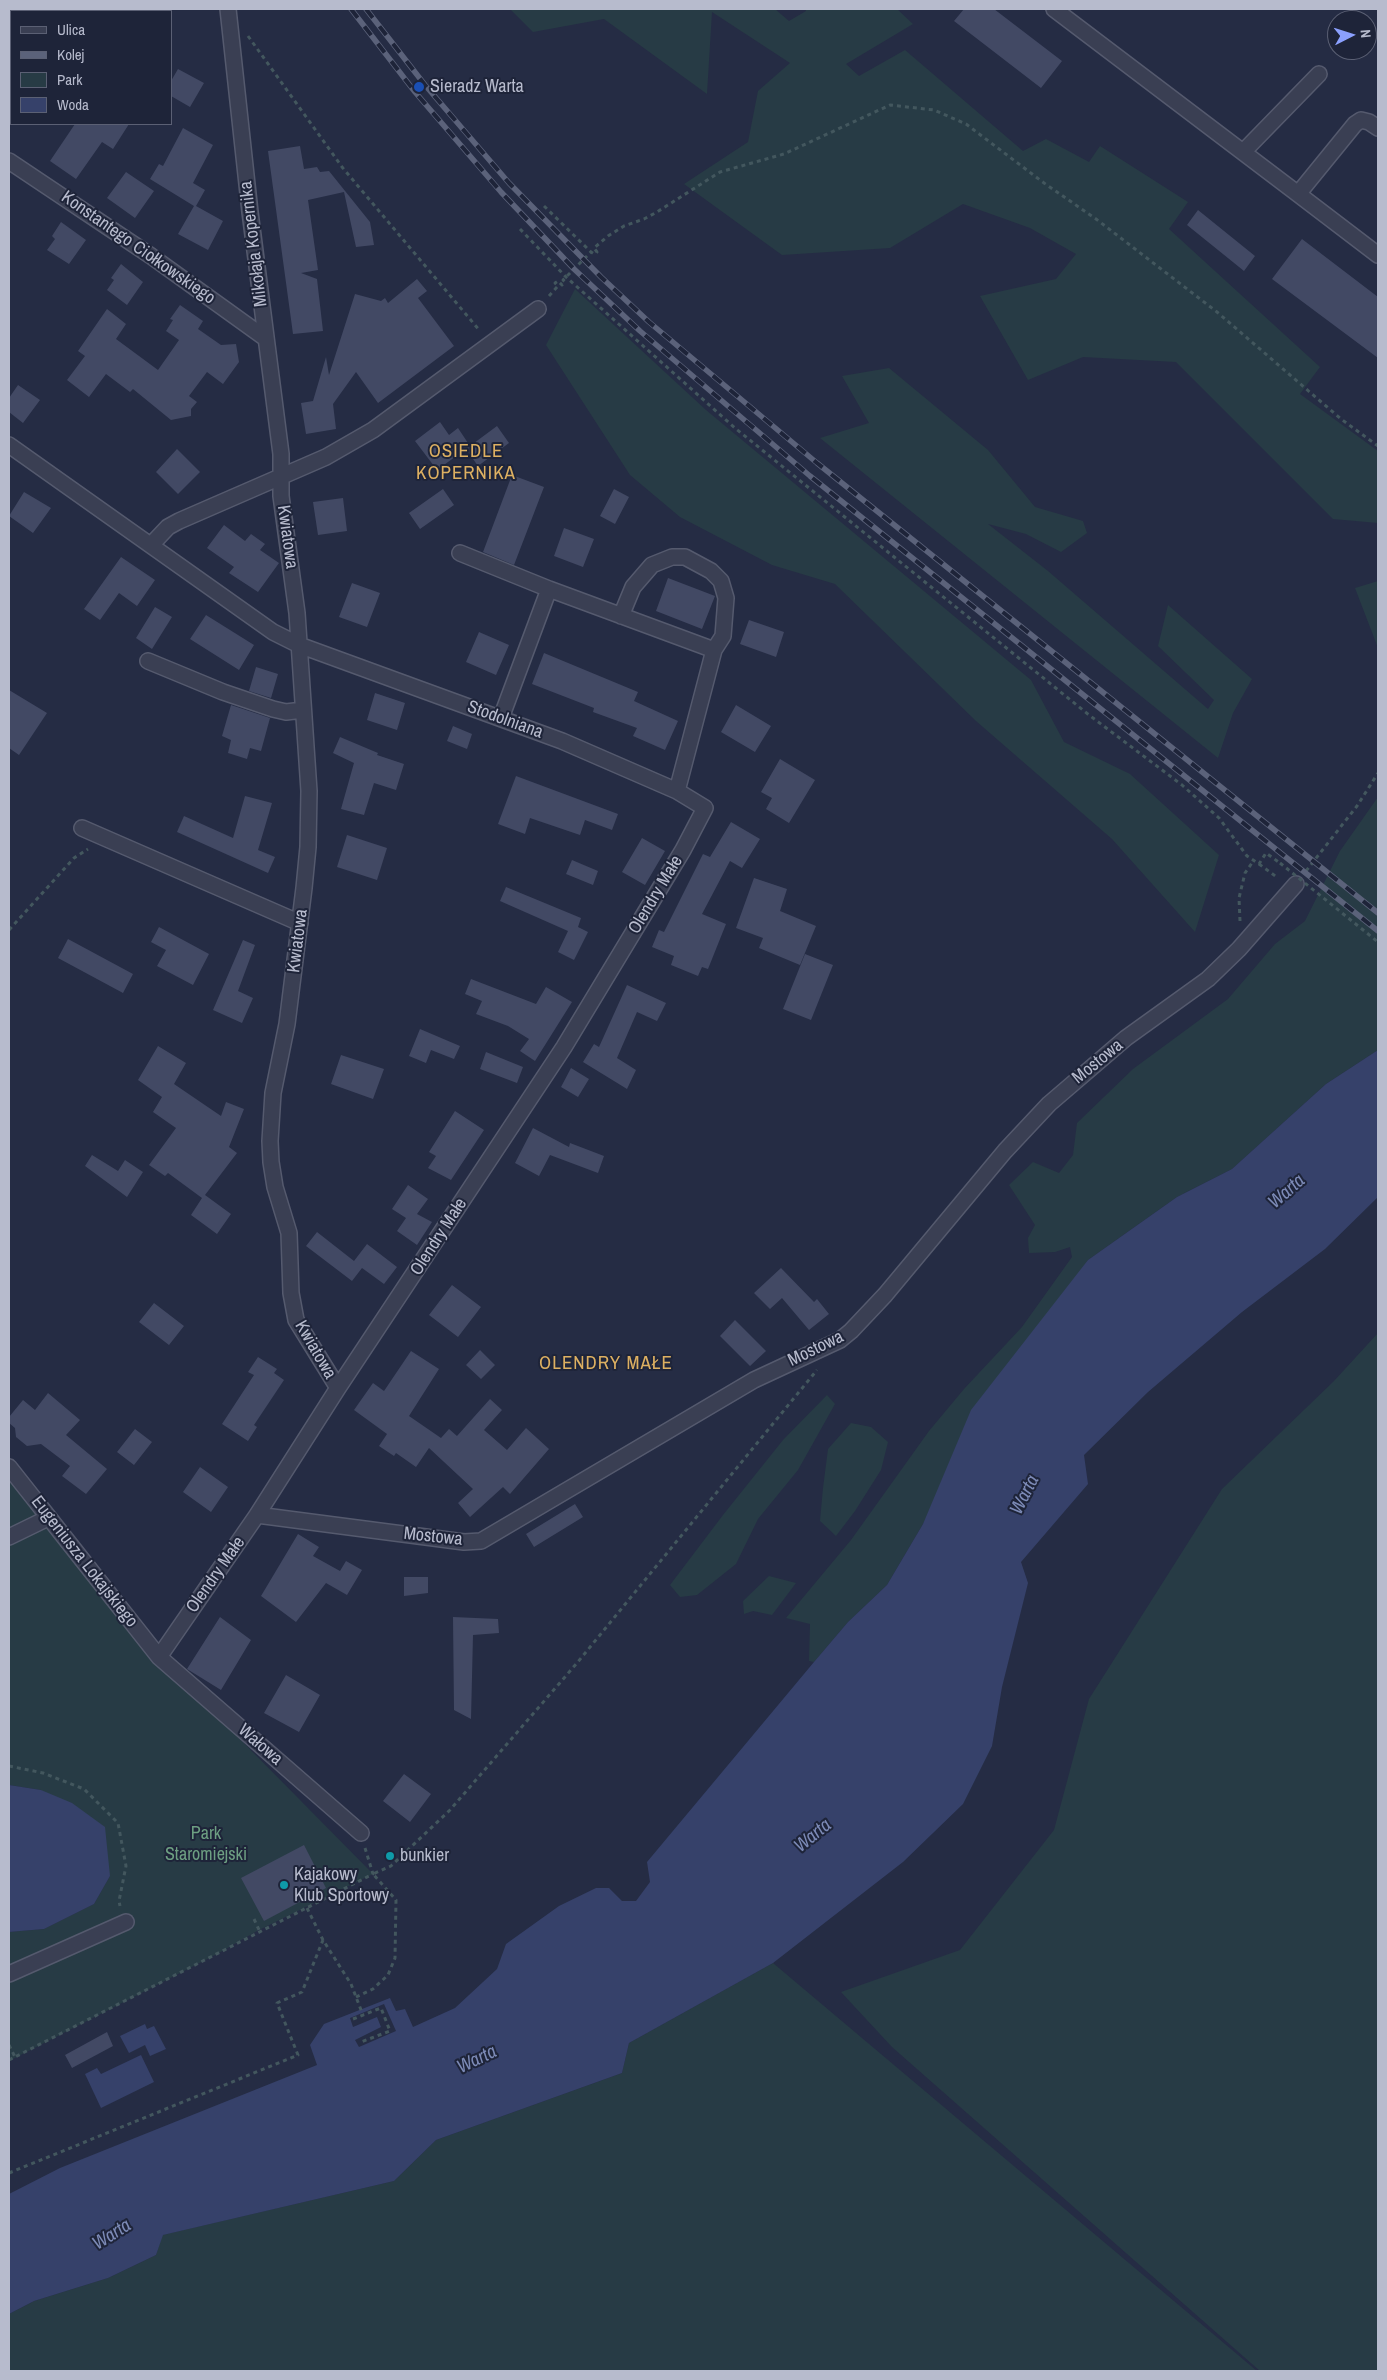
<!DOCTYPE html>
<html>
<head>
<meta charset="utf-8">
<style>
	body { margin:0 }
	#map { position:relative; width:1387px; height:2380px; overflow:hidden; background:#252c44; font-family:"Archivo Narrow",sans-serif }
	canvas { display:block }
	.frame { position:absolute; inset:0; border:10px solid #b7bbcd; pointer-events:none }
	.legend { position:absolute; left:10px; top:10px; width:162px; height:115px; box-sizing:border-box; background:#1e2439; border:1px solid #5b6074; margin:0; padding:6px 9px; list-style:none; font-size:15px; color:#b7bbcd }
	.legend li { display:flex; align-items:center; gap:10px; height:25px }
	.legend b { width:25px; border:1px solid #5b6074 }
	.north { position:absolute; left:1327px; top:10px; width:50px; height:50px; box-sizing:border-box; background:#1e2439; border:1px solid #5b6074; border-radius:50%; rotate:85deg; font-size:14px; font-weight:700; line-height:20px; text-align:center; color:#b7bbcd }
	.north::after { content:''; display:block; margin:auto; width:18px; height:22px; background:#8ba0fe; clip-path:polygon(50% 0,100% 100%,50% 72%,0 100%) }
</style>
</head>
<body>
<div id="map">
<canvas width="1387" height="2380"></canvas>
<div class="frame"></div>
<ul class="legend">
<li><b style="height:6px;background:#3a3f53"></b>Ulica</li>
<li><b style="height:6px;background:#5b627a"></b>Kolej</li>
<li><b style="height:14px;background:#273b45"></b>Park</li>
<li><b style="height:14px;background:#36416a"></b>Woda</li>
</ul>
<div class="north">N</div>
</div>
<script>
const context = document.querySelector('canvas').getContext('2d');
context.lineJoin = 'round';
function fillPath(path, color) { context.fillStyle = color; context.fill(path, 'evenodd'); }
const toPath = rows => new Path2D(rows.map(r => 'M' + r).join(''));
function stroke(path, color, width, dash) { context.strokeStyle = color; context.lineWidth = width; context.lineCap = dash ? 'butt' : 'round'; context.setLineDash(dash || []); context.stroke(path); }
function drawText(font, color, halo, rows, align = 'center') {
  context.font = font + ' "Archivo Narrow",sans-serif'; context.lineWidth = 4; context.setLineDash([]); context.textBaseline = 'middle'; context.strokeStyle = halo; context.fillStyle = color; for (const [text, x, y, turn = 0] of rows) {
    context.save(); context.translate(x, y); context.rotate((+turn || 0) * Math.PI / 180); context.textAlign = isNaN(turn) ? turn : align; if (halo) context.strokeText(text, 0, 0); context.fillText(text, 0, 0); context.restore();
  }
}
fillPath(toPath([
	[510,9,775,9,789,21,806,11,806,9,897,9,913,24,846,64,859,76,905,50,1023,151,1046,139,1089,162,1100,146,1188,202,1169,229,1320,367,1300,394,1378,451,1378,523,1333,519,1176,362,1083,357,1028,380,980,296,1056,279,1076,254,1030,228,963,204,890,248,782,255,684,184,748,142,758,91,790,63,712,12,707,94,604,19,533,32],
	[575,289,706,410,1031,680,1064,742,1130,774,1219,855,1195,932,1112,839,976,721,835,584,772,565,680,517,630,475,546,345],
	[889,368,988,450,1035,507,1083,521,1087,533,1061,552,1026,534,988,524,1048,571,1208,709,1214,700,1158,646,1168,605,1252,679,1233,713,1218,758,820,438,869,423,842,376],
	[1378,581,1378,648,1355,588],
	[1378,797,1378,1050,1326,1084,1232,1169,1177,1197,1088,1260,923,1524,887,1585,848,1622,814,1662,809,1661,810,1624,786,1618,851,1540,929,1431,964,1389,1022,1327,1072,1257,1070,1247,1055,1252,1029,1253,1028,1238,1035,1225,1009,1185,1033,1162,1059,1173,1073,1155,1077,1123,1133,1069,1228,999,1275,944,1305,921,1340,851],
	[1378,1333,1378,2371,1260,2371,892,2047,841,1992,960,1950,1054,1830,1089,1699,1222,1489,1334,1381],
	[827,1395,835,1404,798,1470,758,1519,736,1564,697,1595,680,1597,670,1585,723,1515,783,1440],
	[851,1423,871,1427,888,1442,881,1470,855,1511,836,1536,820,1521,823,1488,828,1449],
	[9,1479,159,1657,373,1874,257,1931,219,1953,9,2061,9,1932,44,1929,94,1904,110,1876,41,1790,9,1785],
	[769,1576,796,1583,772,1615,753,1611,744,1614,743,1601],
	[773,1963,1257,2371,9,2371,9,2314,34,2301,108,2278,156,2255,162,2235,394,2181,436,2140,622,2073,629,2043]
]), '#273b45');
fillPath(toPath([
	[1378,1050,1378,1197,1325,1249,1242,1312,1148,1392,1084,1455,1088,1484,1021,1562,1028,1583,1002,1687,992,1746,963,1804,903,1862,773,1963,629,2043,622,2073,436,2140,394,2181,163,2235,156,2255,108,2278,34,2301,9,2314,9,2194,60,2168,317,2065,310,2045,324,2024,390,1998,396,2011,405,2009,413,2027,455,2008,497,1969,506,1944,559,1906,596,1888,609,1888,622,1901,636,1901,650,1882,647,1862,814,1662,848,1622,887,1585,923,1524,971,1410,1088,1260,1177,1197,1232,1169,1326,1084],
	[9,1785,41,1790,72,1803,105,1827,110,1876,94,1904,44,1929,9,1932],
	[145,2024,147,2029,154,2026,166,2049,150,2056,145,2045,129,2053,120,2036],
	[141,2055,154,2082,101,2108,85,2074,97,2068,101,2074]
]), '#36416a');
fillPath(toPath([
	[384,2004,396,2031,359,2047,355,2040,381,2027,377,2017,353,2027,350,2018]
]), '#252c44');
fillPath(toPath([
	[964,9,994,9,1062,61,1041,88,954,21],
	[178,69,204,83,190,107,171,96,171,81],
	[75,124,129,124,113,149,102,142,76,179,50,161],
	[183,128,213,145,193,183,205,190,196,206,223,221,208,250,178,234,194,206,150,179,159,164,163,166],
	[300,146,304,169,317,167,320,172,329,171,370,222,374,245,356,247,344,192,308,200,318,270,301,273,317,279,323,331,293,334,268,151],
	[126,172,154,191,135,218,107,198],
	[1198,210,1255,256,1244,271,1187,225],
	[61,222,86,240,69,264,47,250,55,239,52,236],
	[1302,239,1378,297,1378,358,1272,279],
	[121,264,143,282,127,305,107,290,114,280,111,278],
	[417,279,427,291,418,298,454,346,378,403,356,372,333,404,336,429,306,434,301,403,313,401,326,357,329,375,355,294,381,301,385,298,388,303],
	[180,305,203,321,198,329,221,345,236,344,239,362,223,384,207,372,189,396,197,402,191,409,191,416,171,420,133,389,130,392,106,374,89,397,67,380,85,356,78,351,107,309,126,324,116,339,158,370,179,340,166,331,173,320,170,319],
	[18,385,40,400,23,423,9,412,9,398],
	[440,422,449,435,458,428,470,446,437,470,415,441],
	[497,426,509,443,478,466,466,449],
	[177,449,200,472,178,494,156,472],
	[512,475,544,487,514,565,483,552],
	[443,489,454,505,420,529,409,513],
	[614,489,629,497,615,524,600,516],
	[24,492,51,508,33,533,9,516],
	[343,498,347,531,318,535,313,502],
	[224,525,245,541,251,534,265,544,260,550,279,563,258,592,229,573,234,567,207,548],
	[564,528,594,539,583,567,554,556],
	[121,557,155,580,137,606,119,593,100,620,84,609],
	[668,578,715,596,702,629,656,611],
	[352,583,380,593,367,627,339,617],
	[155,607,172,617,152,649,136,638],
	[206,615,254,645,239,670,190,639],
	[749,620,784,632,776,657,740,644],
	[479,632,509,645,496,675,466,662],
	[544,653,638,692,634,701,678,721,665,750,633,736,637,728,593,712,594,708,532,684],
	[256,667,278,674,271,698,249,691],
	[9,690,47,713,19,755,9,748],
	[375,693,405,703,397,730,367,720],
	[231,705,270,718,261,751,250,748,247,759,228,753,231,740,222,736],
	[736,705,771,726,755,752,721,732],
	[453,726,472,734,467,749,447,741],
	[340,737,378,753,377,755,404,764,396,790,374,783,364,815,341,809,354,763,333,753],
	[780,759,815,780,789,823,766,809,772,798,761,792],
	[516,776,618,814,612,830,585,820,580,835,530,818,525,834,498,824],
	[245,796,272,803,258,850,275,857,268,873,177,832,184,816,233,838],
	[731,822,760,839,742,868,730,861,702,914,726,924,708,969,702,967,698,976,671,965,674,956,652,947,659,930,664,932,703,854,710,857],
	[347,835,387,848,377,880,337,867],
	[642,838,665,851,645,885,622,872],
	[572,860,598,871,593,885,566,874],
	[754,878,787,889,780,911,816,926,800,965,759,948,763,938,736,928],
	[506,887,581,918,578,927,588,932,574,960,558,952,568,931,500,901],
	[159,927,209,954,193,985,157,966,166,950,151,942],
	[68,939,133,974,123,993,58,958],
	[243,940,255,945,238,991,253,998,242,1023,213,1010],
	[805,954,833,965,811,1020,783,1009],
	[471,979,536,1004,546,987,572,1002,535,1061,520,1051,529,1039,508,1026,476,1014,482,1001,465,994],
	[627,985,666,1003,657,1021,637,1012,617,1058,636,1070,627,1089,583,1062,594,1044,599,1047],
	[420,1029,460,1046,454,1059,431,1050,426,1063,409,1056],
	[158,1046,186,1063,174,1084,221,1116,226,1102,244,1109,229,1147,237,1153,205,1195,231,1214,217,1234,191,1215,202,1198,168,1173,165,1176,149,1165,176,1128,153,1112,162,1097,138,1080],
	[486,1052,523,1067,517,1083,480,1069],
	[341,1055,384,1069,373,1099,331,1084],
	[571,1068,589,1079,578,1097,561,1087],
	[455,1111,484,1130,451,1180,428,1168,436,1156,429,1152],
	[533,1128,569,1147,570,1143,604,1156,598,1173,550,1155,539,1176,515,1163],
	[92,1155,118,1171,125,1160,143,1172,127,1197,85,1166],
	[408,1185,428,1199,417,1214,432,1222,417,1245,397,1231,406,1218,392,1209],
	[317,1232,354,1261,367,1244,397,1267,384,1284,362,1268,352,1281,306,1246],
	[781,1268,814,1302,817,1299,829,1314,809,1330,782,1298,770,1309,754,1293],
	[452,1285,481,1307,458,1337,429,1315],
	[154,1303,184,1326,169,1345,139,1322],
	[735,1320,766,1351,750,1366,720,1336],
	[480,1350,495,1365,481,1379,466,1365],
	[411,1351,439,1369,409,1416,441,1438,449,1429,457,1436,490,1399,502,1410,484,1430,507,1450,526,1428,549,1449,510,1494,503,1487,470,1517,458,1503,473,1489,429,1448,416,1467,396,1453,394,1456,379,1446,387,1434,354,1410,373,1383,384,1391],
	[258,1357,277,1369,274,1373,284,1380,254,1425,257,1427,248,1441,222,1424,254,1375,248,1372],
	[48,1393,80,1420,66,1435,107,1469,86,1494,62,1476,70,1466,41,1444,27,1446,16,1437,15,1428,9,1423,9,1417,23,1400,35,1410],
	[135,1429,152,1442,134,1465,117,1452],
	[200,1467,228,1487,211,1512,183,1492],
	[575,1504,583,1517,534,1547,526,1534],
	[298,1534,319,1547,313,1556,340,1571,346,1561,362,1570,347,1595,326,1583,296,1622,261,1596],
	[404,1577,428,1577,428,1593,404,1596],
	[220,1617,251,1640,221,1690,187,1669],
	[453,1617,498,1619,499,1633,473,1635,471,1719,454,1710],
	[286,1675,320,1695,299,1732,264,1713],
	[404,1774,431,1794,410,1822,383,1801],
	[304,1845,326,1888,264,1921,241,1878],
	[107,2032,113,2046,72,2068,65,2055]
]), '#424964');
const minor = toPath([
	[228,9,250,212,281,454,281,496,297,613,309,791,308,847,304,888,287,1024,273,1093,270,1141,271,1162,275,1187,289,1233,291,1293,296,1320,338,1388],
	[1054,9,1298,194,1355,124,1361,120,1369,122,1378,128],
	[9,20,11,21],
	[1243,152,1319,74],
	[9,161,151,256,265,338],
	[1298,194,1378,255],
	[9,445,273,632,299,645,562,741,677,791,705,808,683,850,564,1047,338,1388,257,1515,159,1657],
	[151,545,168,527,179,521,326,457,373,430,538,309],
	[460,553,549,589],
	[621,616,633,587,652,565,672,557,685,557,711,571,721,581,726,598,723,636,714,650],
	[148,661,223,692,273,709,286,712,303,710],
	[501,718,549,589,714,650,677,791],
	[82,828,300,923],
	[9,1467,159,1657,361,1833],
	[257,1515,464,1542,481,1541,754,1380,840,1340,851,1331,885,1295,1005,1151,1049,1104,1126,1038,1208,979,1239,949,1296,884],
	[9,1537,48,1518],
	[9,1974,126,1922]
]);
stroke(minor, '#555a6e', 18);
stroke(toPath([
	[248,36,342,167,480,331],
	[544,206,591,252],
	[520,229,566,277,735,428,1089,715,1182,785,1219,818,1247,856,1259,864,1266,853,1280,863],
	[549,296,558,286,555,283,558,281,562,285,565,282,563,280,591,252,594,254,597,252,594,248,608,236,624,226,644,219,657,212,720,172,784,154,890,105,934,110,966,124,1044,183,1096,219,1217,312,1341,419,1378,446],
	[1259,864,1278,878],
	[1306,871,1357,806,1378,773],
	[1240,921,1239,898,1245,873,1254,860],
	[9,930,74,858,88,849],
	[9,1766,43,1773,84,1789,118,1823,126,1866,119,1901,120,1906],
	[307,1908,323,1940,351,1984,363,2015],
	[254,1919,260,1932],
	[356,1997,373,1989,388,1975,395,1958,396,1900,373,1874,391,1866,450,1810,577,1663,817,1370],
	[353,2019,381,2008,390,2031,361,2042],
	[9,2045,15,2057],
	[9,2060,373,1874,365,1848],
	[9,2173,298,2055,277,2003,302,1992,323,1940]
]), '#43575e', 3, [4, 4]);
stroke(minor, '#3a3f53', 15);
const rail = toPath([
	[351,9,415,92,501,192,574,269,640,331,810,476,1378,931],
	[366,9,425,85,509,183,601,277,649,322,817,463,1378,913]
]);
stroke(rail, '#5b627a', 5.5);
stroke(rail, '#1e2439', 4, [11]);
stroke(toPath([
	[1280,863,1378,942]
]), '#43575e', 3, [4, 4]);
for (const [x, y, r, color] of [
	[419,87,6,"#1a4fb4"],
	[390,1856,5,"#0f9aa8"],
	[284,1885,5,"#0f9aa8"]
]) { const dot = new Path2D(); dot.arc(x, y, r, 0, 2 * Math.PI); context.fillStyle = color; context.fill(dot); stroke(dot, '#1e2439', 2); }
drawText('18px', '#b7bbcd', '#1e2439', [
	["Sieradz Warta",430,87],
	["bunkier",400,1856],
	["Kajakowy",294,1875],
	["Klub Sportowy",294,1896]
], 'left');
drawText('18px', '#b7bbcd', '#1e2439', [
	["Mikołaja Kopernika",254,244,-97],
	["Konstantego Ciołkowskiego",138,248,35],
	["Kwiatowa",287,537,82],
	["Stodolniana",505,720,20],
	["Olendry Małe",656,895,-59],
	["Kwiatowa",298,941,-83],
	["Mostowa",1098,1062,-39],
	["Olendry Małe",439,1237,-57],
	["Mostowa",816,1349,-26],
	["Kwiatowa",315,1350,60],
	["Mostowa",433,1537,6],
	["Eugeniusza Lokajskiego",84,1562,52],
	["Olendry Małe",216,1575,-55],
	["Wałowa",260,1745,41]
]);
drawText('18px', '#6d9f82', '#1e2439', [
	["Park",206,1834],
	["Staromiejski",206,1855]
]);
context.letterSpacing = '1px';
drawText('19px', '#ddb062', '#1e2439', [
	["OSIEDLE",466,452],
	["KOPERNIKA",466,474],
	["OLENDRY MAŁE",606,1364]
]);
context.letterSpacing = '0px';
drawText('italic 19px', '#7c8ab6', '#1e2439', [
	["Warta",1287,1192,-41],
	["Warta",1025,1495,-63],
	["Warta",813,1836,-39],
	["Warta",477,2060,-26],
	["Warta",112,2235,-32]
]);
</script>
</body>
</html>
